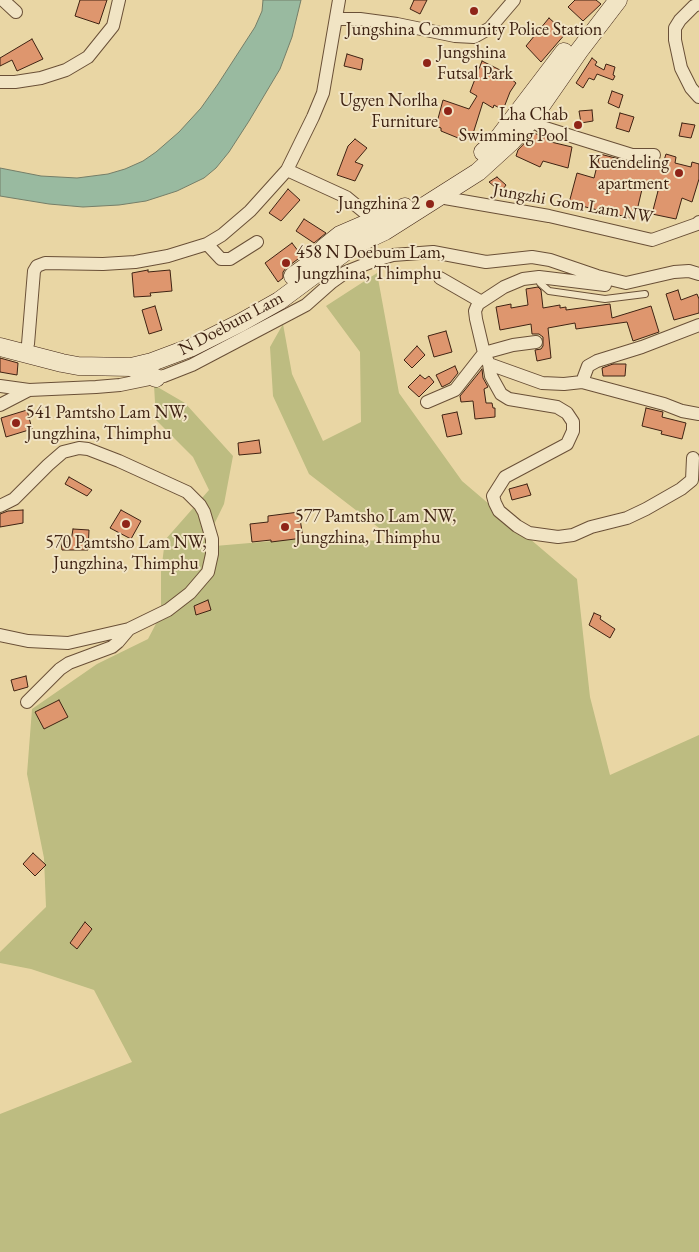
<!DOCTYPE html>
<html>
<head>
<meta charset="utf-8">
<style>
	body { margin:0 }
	canvas { display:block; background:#e9d6a4 }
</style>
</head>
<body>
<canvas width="699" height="1252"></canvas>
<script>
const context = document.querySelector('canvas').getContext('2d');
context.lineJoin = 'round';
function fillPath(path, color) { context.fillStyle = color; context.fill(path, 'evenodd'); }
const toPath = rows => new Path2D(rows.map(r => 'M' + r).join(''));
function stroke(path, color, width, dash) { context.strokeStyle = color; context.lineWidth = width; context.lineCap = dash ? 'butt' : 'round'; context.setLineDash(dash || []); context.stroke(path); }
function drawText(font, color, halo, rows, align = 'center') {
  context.font = font + ' "EB Garamond",serif'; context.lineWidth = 4; context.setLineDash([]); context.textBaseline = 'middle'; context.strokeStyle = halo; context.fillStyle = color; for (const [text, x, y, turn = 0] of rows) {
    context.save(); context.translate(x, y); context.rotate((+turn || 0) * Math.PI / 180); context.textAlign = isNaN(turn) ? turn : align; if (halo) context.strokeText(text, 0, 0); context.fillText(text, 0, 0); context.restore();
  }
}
fillPath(toPath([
	[377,273,399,393,462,481,577,579,590,697,610,775,699,735,699,1252,0,1252,0,1114,132,1062,94,990,31,969,0,963,0,952,46,907,44,858,27,774,32,709,97,664,148,639,161,614,161,572,165,540,209,490,193,457,156,420,154,385,185,403,233,456,224,504,203,547,297,539,396,541,309,474,273,396,270,347,283,324,292,374,323,441,361,422,360,352,326,306]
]), '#bdbc81');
const water = toPath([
	[263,0,301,0,292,37,280,69,249,121,229,152,216,168,204,178,177,191,146,201,119,205,83,207,49,204,0,196,0,168,41,176,77,178,108,174,125,169,143,161,156,152,179,132,201,108,218,84,255,27,262,11,263,0]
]);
fillPath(water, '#99baa0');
stroke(water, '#757e68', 1);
const building = toPath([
	[80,0,107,0,99,24,75,16,80,0],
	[414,0,427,0,420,14,410,9,414,0],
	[575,0,596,0,601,4,583,21,568,7,575,0],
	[549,18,566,33,541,62,526,46,549,18],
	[32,39,43,59,17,71,12,60,0,66,0,58,32,39],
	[347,54,363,59,361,70,344,66,347,54],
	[592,58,597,62,595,65,604,70,606,64,615,67,613,75,615,76,613,80,597,74,594,80,589,78,583,88,576,83,592,58],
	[482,61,502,71,516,83,510,92,503,110,494,105,493,108,483,102,471,140,464,137,463,140,441,131,441,128,436,126,443,100,469,109,477,96,470,92,482,61],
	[612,91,623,95,619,108,608,103,612,91],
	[592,110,593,121,581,123,579,111,592,110],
	[620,113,634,117,629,132,616,128,620,113],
	[682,123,695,125,691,138,679,136,682,123],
	[534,133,551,140,551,142,572,147,568,168,543,161,540,167,516,156,518,150,534,133],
	[355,139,367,148,355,162,363,165,355,181,337,175,348,146,355,139],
	[600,154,661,170,666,154,676,157,675,163,691,167,692,162,699,164,699,179,692,202,682,198,676,219,652,214,658,191,643,185,635,219,569,203,577,173,594,178,600,154],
	[497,177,506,185,501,192,489,182,497,177],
	[288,189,300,200,281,221,269,213,288,189],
	[304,219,326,233,314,243,296,231,304,219],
	[292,243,302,256,286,268,283,272,283,278,278,282,265,263,292,243],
	[148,270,148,272,170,270,172,291,150,293,151,296,134,297,132,273,148,270],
	[538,287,541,290,543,308,560,305,560,308,566,307,566,310,610,304,612,318,651,306,659,332,633,341,627,322,576,329,575,323,548,328,551,358,537,361,535,350,541,349,543,346,543,337,539,334,532,334,531,324,500,330,496,307,511,304,511,308,528,305,526,289,538,287],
	[678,290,681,300,697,294,699,299,699,313,674,320,666,294,678,290],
	[155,306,162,330,149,334,142,310,155,306],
	[446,331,452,352,434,357,428,336,446,331],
	[417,346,425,355,412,368,404,360,417,346],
	[0,358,18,363,17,375,0,372,0,358],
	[613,364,626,364,625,376,603,376,602,368,613,364],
	[455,366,458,373,450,383,442,387,436,375,455,366],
	[482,369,483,378,488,387,484,389,486,403,492,403,493,408,495,408,495,417,475,419,473,401,461,402,460,396,482,369],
	[420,375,425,379,429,376,434,382,419,397,408,387,420,375],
	[646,408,663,412,662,417,686,423,682,439,661,434,662,431,642,426,646,408],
	[27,410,32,429,6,437,1,418,27,410],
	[457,412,462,434,447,437,442,415,457,412],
	[259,440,261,453,239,455,238,443,259,440],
	[69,477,92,490,87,496,65,484,69,477],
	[527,484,531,495,512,500,509,489,527,484],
	[23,510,23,523,0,527,0,514,8,511,23,510],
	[121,510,141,521,131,539,110,528,121,510],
	[299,512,303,538,271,542,271,540,252,542,250,524,268,522,268,516,299,512],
	[73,529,89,530,88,550,62,550,61,542,71,541,73,529],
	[208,600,211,610,196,615,194,606,208,600],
	[594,613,601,616,600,619,615,629,610,638,589,625,594,613],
	[26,676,28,687,14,691,11,680,26,676],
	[59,700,68,717,44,729,35,712,59,700],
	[33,853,46,865,35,876,23,864,33,853],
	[85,922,92,929,77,949,70,943,85,922]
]);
fillPath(building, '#de966e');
stroke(building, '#3f2313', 1);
const service = toPath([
	[539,277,540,283,549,291,605,299,645,294]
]);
const minor = toPath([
	[3,0,16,12],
	[699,4,694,6,680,20,675,28,675,40,681,68,691,88,699,97],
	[336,19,360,19,397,24,455,36,474,37,490,28,514,0],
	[0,82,15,82,41,78,66,70,88,57,113,26,119,0],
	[531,120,542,127,632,155,654,155],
	[287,170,346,197,380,225],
	[439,197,549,216,652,240,697,224,699,222],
	[207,244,221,259,230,259,257,242],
	[440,278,480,301],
	[605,285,539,277,523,279,504,287,478,304,475,311,476,319,484,353,489,364,491,376,501,394,509,399,557,407,567,413,573,422,573,431,567,444,505,477,493,496,495,503,499,511,517,526,529,533,558,537,573,535,591,527,627,518,646,509,681,489,692,480,693,458],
	[699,325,642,347,597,361,588,366,582,382,664,404,682,411,699,414],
	[28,344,34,271,37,266,45,263,103,264,135,262,168,256,207,244,222,235,250,211,287,170,313,117,323,93,339,0],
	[489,364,542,383,564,384,582,382],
	[0,386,29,390,96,387,120,385,164,376,192,365,306,305,332,282,346,272,376,260,393,255,433,252,486,262,532,257,550,260,597,276,626,283,674,272,689,271,699,274],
	[427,402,455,390,484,353,513,345,536,342],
	[0,405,29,390],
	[0,506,14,499,48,465,63,452,79,448,88,449,119,461,187,492,200,505,204,512,212,539,212,554,208,572,190,593,168,610,129,629,68,643,28,641,0,635],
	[27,702,60,669,69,663,112,647,118,642,129,629]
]);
const secondary = toPath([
	[483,152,497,140,564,52],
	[293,276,307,266,325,247,340,235,405,207],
	[0,347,62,363,78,366,131,367,152,362,192,347,240,323,279,301,353,246,385,231,478,172,512,141,531,120,579,51,618,0],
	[131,367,156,378]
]);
stroke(service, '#6a5037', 8);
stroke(minor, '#6a5037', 14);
stroke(secondary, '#3f2313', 19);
stroke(service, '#f1e4c4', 6);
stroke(minor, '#f1e4c4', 12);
stroke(secondary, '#f1e4c4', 18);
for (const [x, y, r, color] of [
	[474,11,5,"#8f2418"],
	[427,63,5,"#8f2418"],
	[448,111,5,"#8f2418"],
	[578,125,5,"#8f2418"],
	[679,173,5,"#8f2418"],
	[430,204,5,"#8f2418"],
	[286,263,5,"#8f2418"],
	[16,423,5,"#8f2418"],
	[126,524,5,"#8f2418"],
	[285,527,5,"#8f2418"]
]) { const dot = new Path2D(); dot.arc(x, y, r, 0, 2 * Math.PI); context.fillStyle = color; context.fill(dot); stroke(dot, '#f1e4c4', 2); }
drawText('18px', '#3f2313', '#f1e4c4', [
	["Jungshina Community Police Station",474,30,"center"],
	["Jungshina",437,53],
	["Futsal Park",437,74],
	["Ugyen Norlha",438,101,"right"],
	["Furniture",438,122,"right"],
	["Lha Chab",568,115,"right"],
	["Swimming Pool",568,136,"right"],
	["Kuendeling",669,163,"right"],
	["apartment",669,184,"right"],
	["Jungzhina 2",420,204,"right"],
	["458 N Doebum Lam,",296,253],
	["Jungzhina, Thimphu",296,274],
	["541 Pamtsho Lam NW,",26,413],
	["Jungzhina, Thimphu",26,434],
	["577 Pamtsho Lam NW,",295,517],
	["Jungzhina, Thimphu",295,538],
	["570 Pamtsho Lam NW,",126,543,"center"],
	["Jungzhina, Thimphu",126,564,"center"]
], 'left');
drawText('18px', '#3f2313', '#f1e4c4', [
	["Jungzhi Gom Lam NW",573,204,10],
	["N Doebum Lam",231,324,-28]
]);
</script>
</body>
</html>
